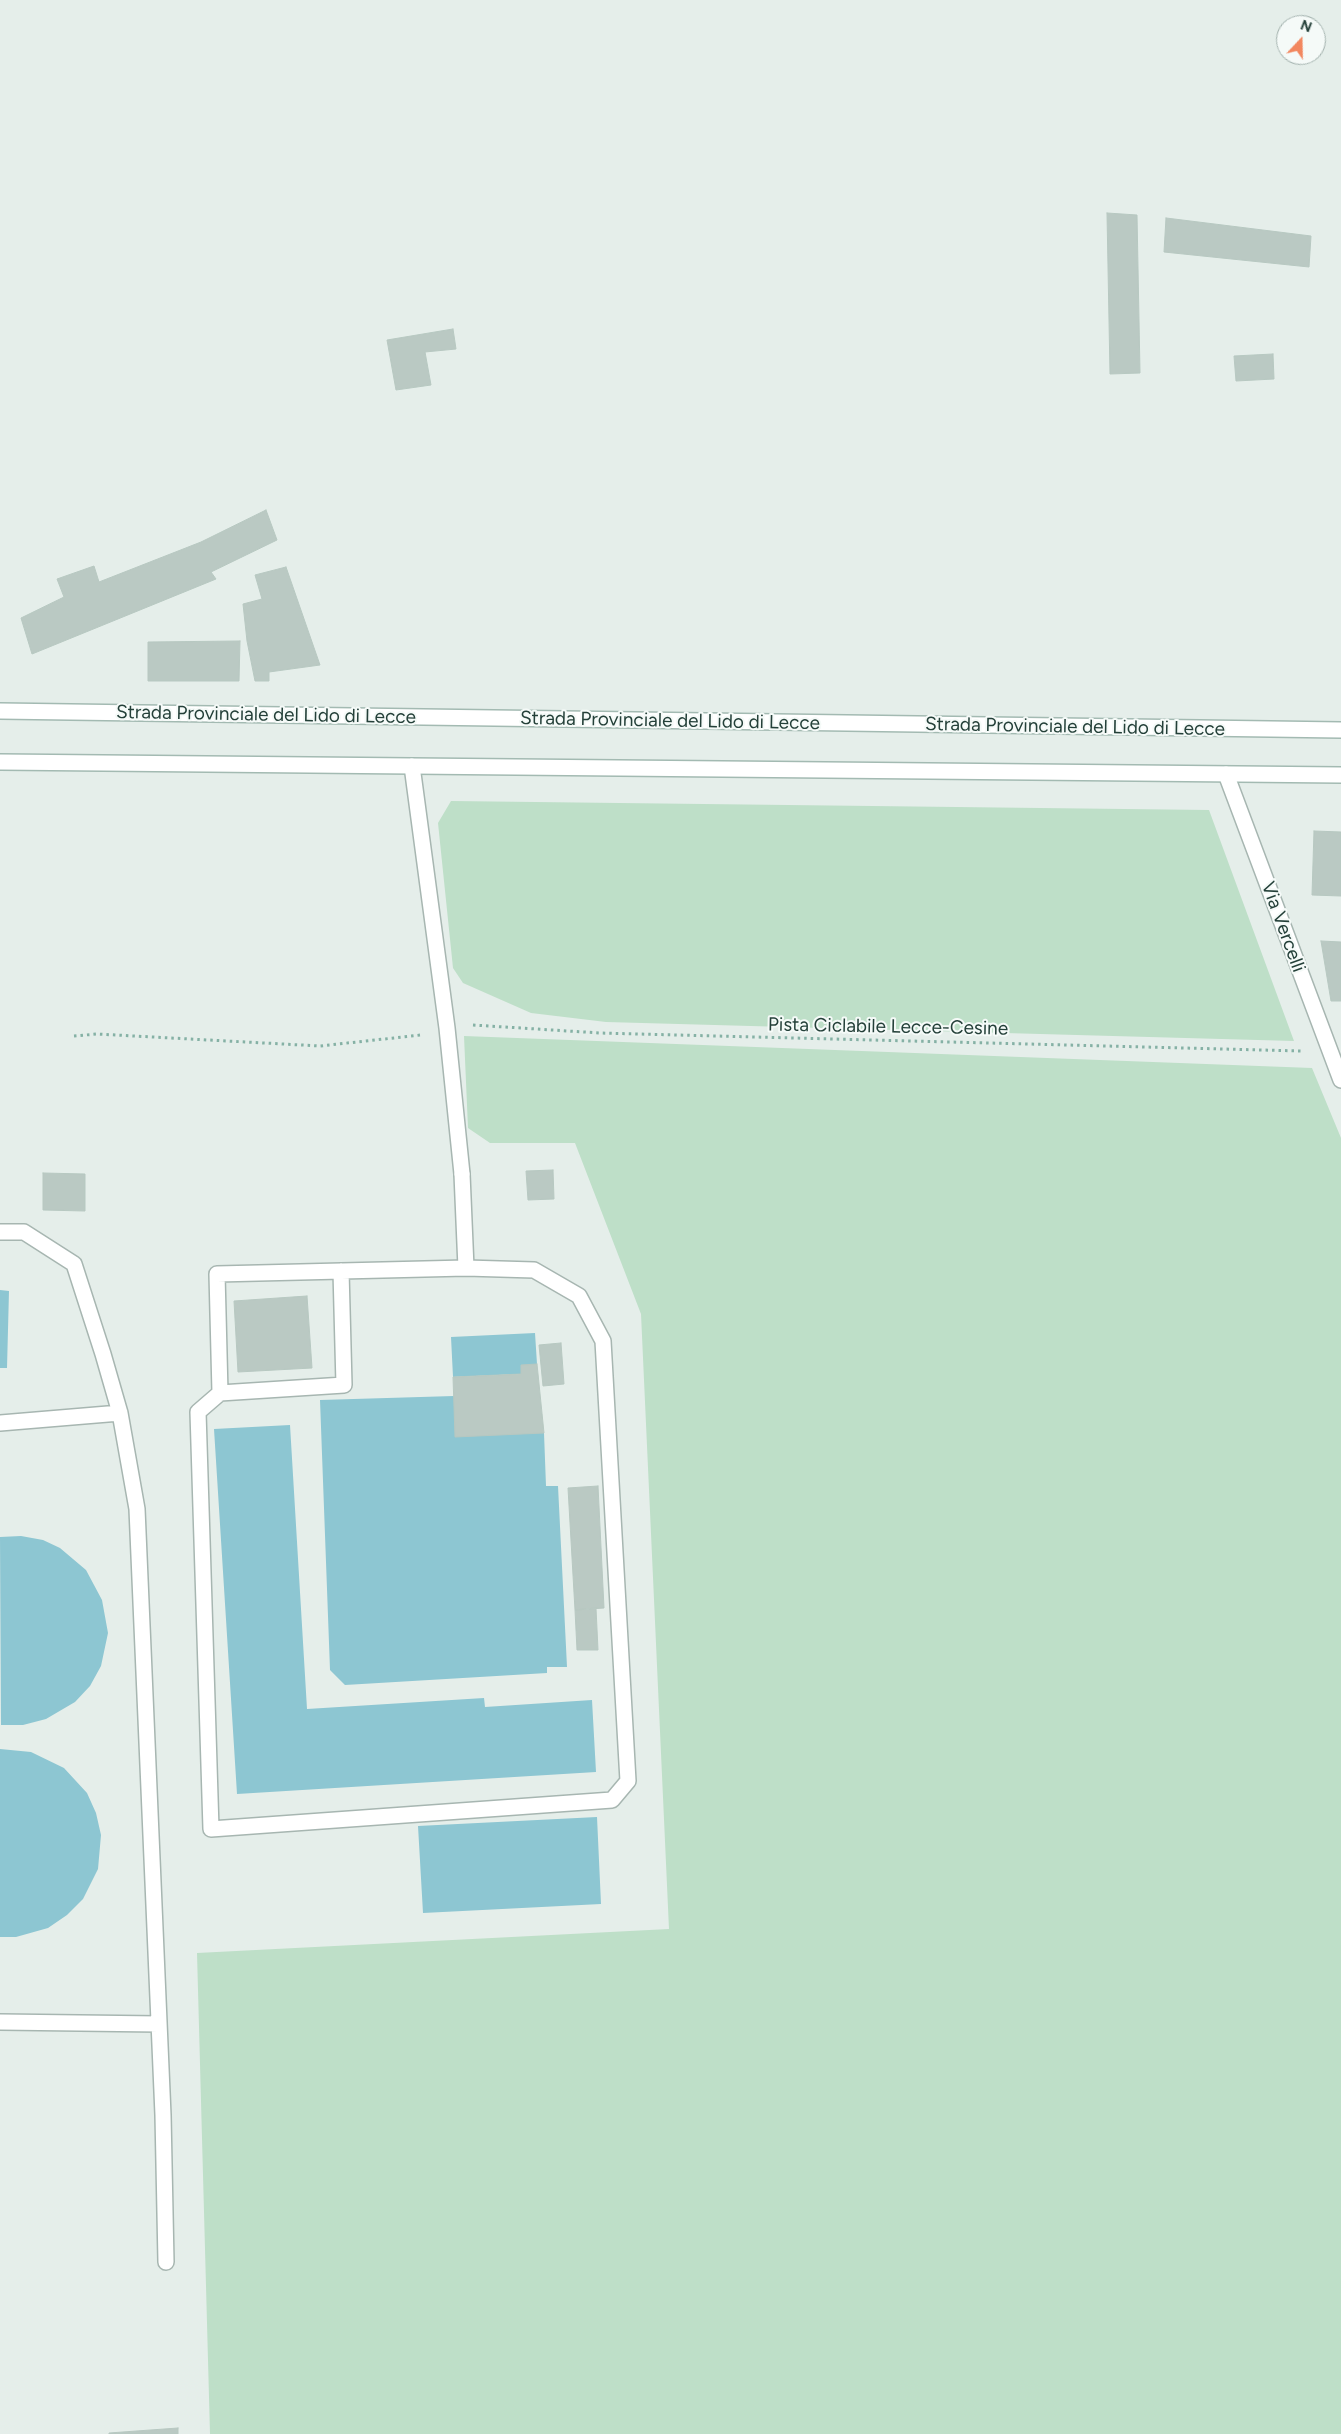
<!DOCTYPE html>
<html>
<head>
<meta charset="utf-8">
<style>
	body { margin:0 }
	#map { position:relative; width:1341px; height:2434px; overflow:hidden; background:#e5eeea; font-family:Figtree,sans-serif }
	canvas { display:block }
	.north { position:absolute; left:1276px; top:15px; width:50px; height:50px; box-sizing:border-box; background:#f5faf8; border:1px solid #a1b0ac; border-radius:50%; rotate:21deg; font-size:14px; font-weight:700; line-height:20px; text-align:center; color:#244039 }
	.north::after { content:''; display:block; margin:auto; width:18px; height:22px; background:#f2875f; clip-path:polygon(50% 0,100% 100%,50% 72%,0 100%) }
</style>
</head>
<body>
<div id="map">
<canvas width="1341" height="2434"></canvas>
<div class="north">N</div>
</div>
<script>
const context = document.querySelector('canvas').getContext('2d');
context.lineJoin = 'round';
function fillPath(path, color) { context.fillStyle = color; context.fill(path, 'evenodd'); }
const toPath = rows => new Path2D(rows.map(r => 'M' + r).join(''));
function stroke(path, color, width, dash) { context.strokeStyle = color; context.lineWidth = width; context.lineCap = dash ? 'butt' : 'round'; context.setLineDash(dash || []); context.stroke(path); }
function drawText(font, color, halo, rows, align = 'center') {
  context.font = font + ' Figtree,sans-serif'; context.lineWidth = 4; context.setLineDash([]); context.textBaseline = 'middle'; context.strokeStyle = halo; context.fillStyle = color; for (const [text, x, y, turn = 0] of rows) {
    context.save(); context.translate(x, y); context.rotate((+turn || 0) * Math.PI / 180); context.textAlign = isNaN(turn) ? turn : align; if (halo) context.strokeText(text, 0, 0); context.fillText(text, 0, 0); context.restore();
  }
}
fillPath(toPath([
	[451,801,1209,810,1294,1041,606,1022,531,1013,463,983,453,968,438,823],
	[464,1036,1312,1068,1341,1138,1341,2434,210,2434,197,1953,669,1929,641,1314,575,1143,490,1143,468,1128]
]), '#bedfc8');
fillPath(toPath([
	[0,1290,9,1291,7,1368,0,1368],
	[535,1333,537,1364,521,1374,453,1377,451,1337],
	[454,1396,544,1433,546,1486,558,1486,567,1667,547,1667,547,1673,345,1685,330,1670,320,1400],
	[290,1425,307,1709,484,1698,485,1707,592,1700,596,1772,237,1794,214,1429],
	[21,1536,43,1540,60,1548,86,1570,102,1600,108,1633,101,1666,90,1686,75,1702,46,1719,23,1725,1,1725,0,1537],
	[0,1749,31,1752,64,1768,87,1793,96,1813,101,1835,98,1869,83,1899,67,1915,48,1928,16,1937,0,1937],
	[597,1817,601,1904,423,1913,418,1826]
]), '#8dc6d2');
const building = toPath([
	[1107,213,1137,215,1140,373,1110,374,1107,213],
	[1166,218,1311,236,1309,267,1164,252,1166,218],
	[453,329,456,349,425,352,431,385,396,390,387,340,453,329],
	[1273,354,1274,379,1236,381,1234,356,1273,354],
	[266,510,277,540,211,572,216,579,32,654,21,618,64,597,57,579,94,566,99,582,201,542,266,510],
	[286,567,320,665,269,672,269,681,255,681,247,641,243,604,262,599,255,575,286,567],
	[240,641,239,681,148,681,148,642,240,641],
	[1314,831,1341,832,1341,896,1312,895,1314,831],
	[1321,941,1341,942,1341,1001,1331,1001,1321,941],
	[553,1170,554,1199,528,1200,526,1171,553,1170],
	[43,1173,85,1174,85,1211,43,1210,43,1173],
	[307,1296,312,1368,238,1372,234,1301,307,1296],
	[561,1343,564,1384,543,1386,539,1345,561,1343],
	[537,1364,544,1433,455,1437,453,1377,521,1374,521,1365,537,1364],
	[598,1486,604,1608,575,1610,568,1488,598,1486],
	[596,1608,598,1650,577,1650,575,1610,596,1608],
	[178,2428,178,2434,109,2434,109,2433,178,2428]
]);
fillPath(building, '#bac9c3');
stroke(building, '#b7c8c1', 1);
const lane = toPath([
	[462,1174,466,1268,217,1274,220,1393,198,1412,211,1829,612,1800,628,1781,603,1341,579,1296,534,1270,466,1268],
	[0,1232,24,1232,74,1264,103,1354,120,1413,137,1509,163,2115,166,2262],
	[220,1393,344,1385,341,1271],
	[0,1423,120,1413],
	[0,2022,159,2024]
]);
const street = toPath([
	[412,766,447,1028,462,1174],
	[1226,774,1341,1080]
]);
const secondary = toPath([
	[0,711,1341,730],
	[0,762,1341,775]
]);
stroke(lane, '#a7b6b1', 18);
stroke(street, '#a7b6b1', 18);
stroke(secondary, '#a3bab2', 18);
stroke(toPath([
	[473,1025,600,1033,1301,1051],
	[74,1036,97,1034,320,1046,421,1035]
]), '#85b1a5', 3, [2.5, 4]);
stroke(lane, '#fff', 15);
stroke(street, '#fff', 15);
stroke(secondary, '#fff', 15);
drawText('19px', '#244039', '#f5faf8', [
	["Strada Provinciale del Lido di Lecce",266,715,1],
	["Strada Provinciale del Lido di Lecce",670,721,1],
	["Strada Provinciale del Lido di Lecce",1075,727,1],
	["Via Vercelli",1283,927,70],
	["Pista Ciclabile Lecce-Cesine",888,1027,1]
]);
</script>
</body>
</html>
